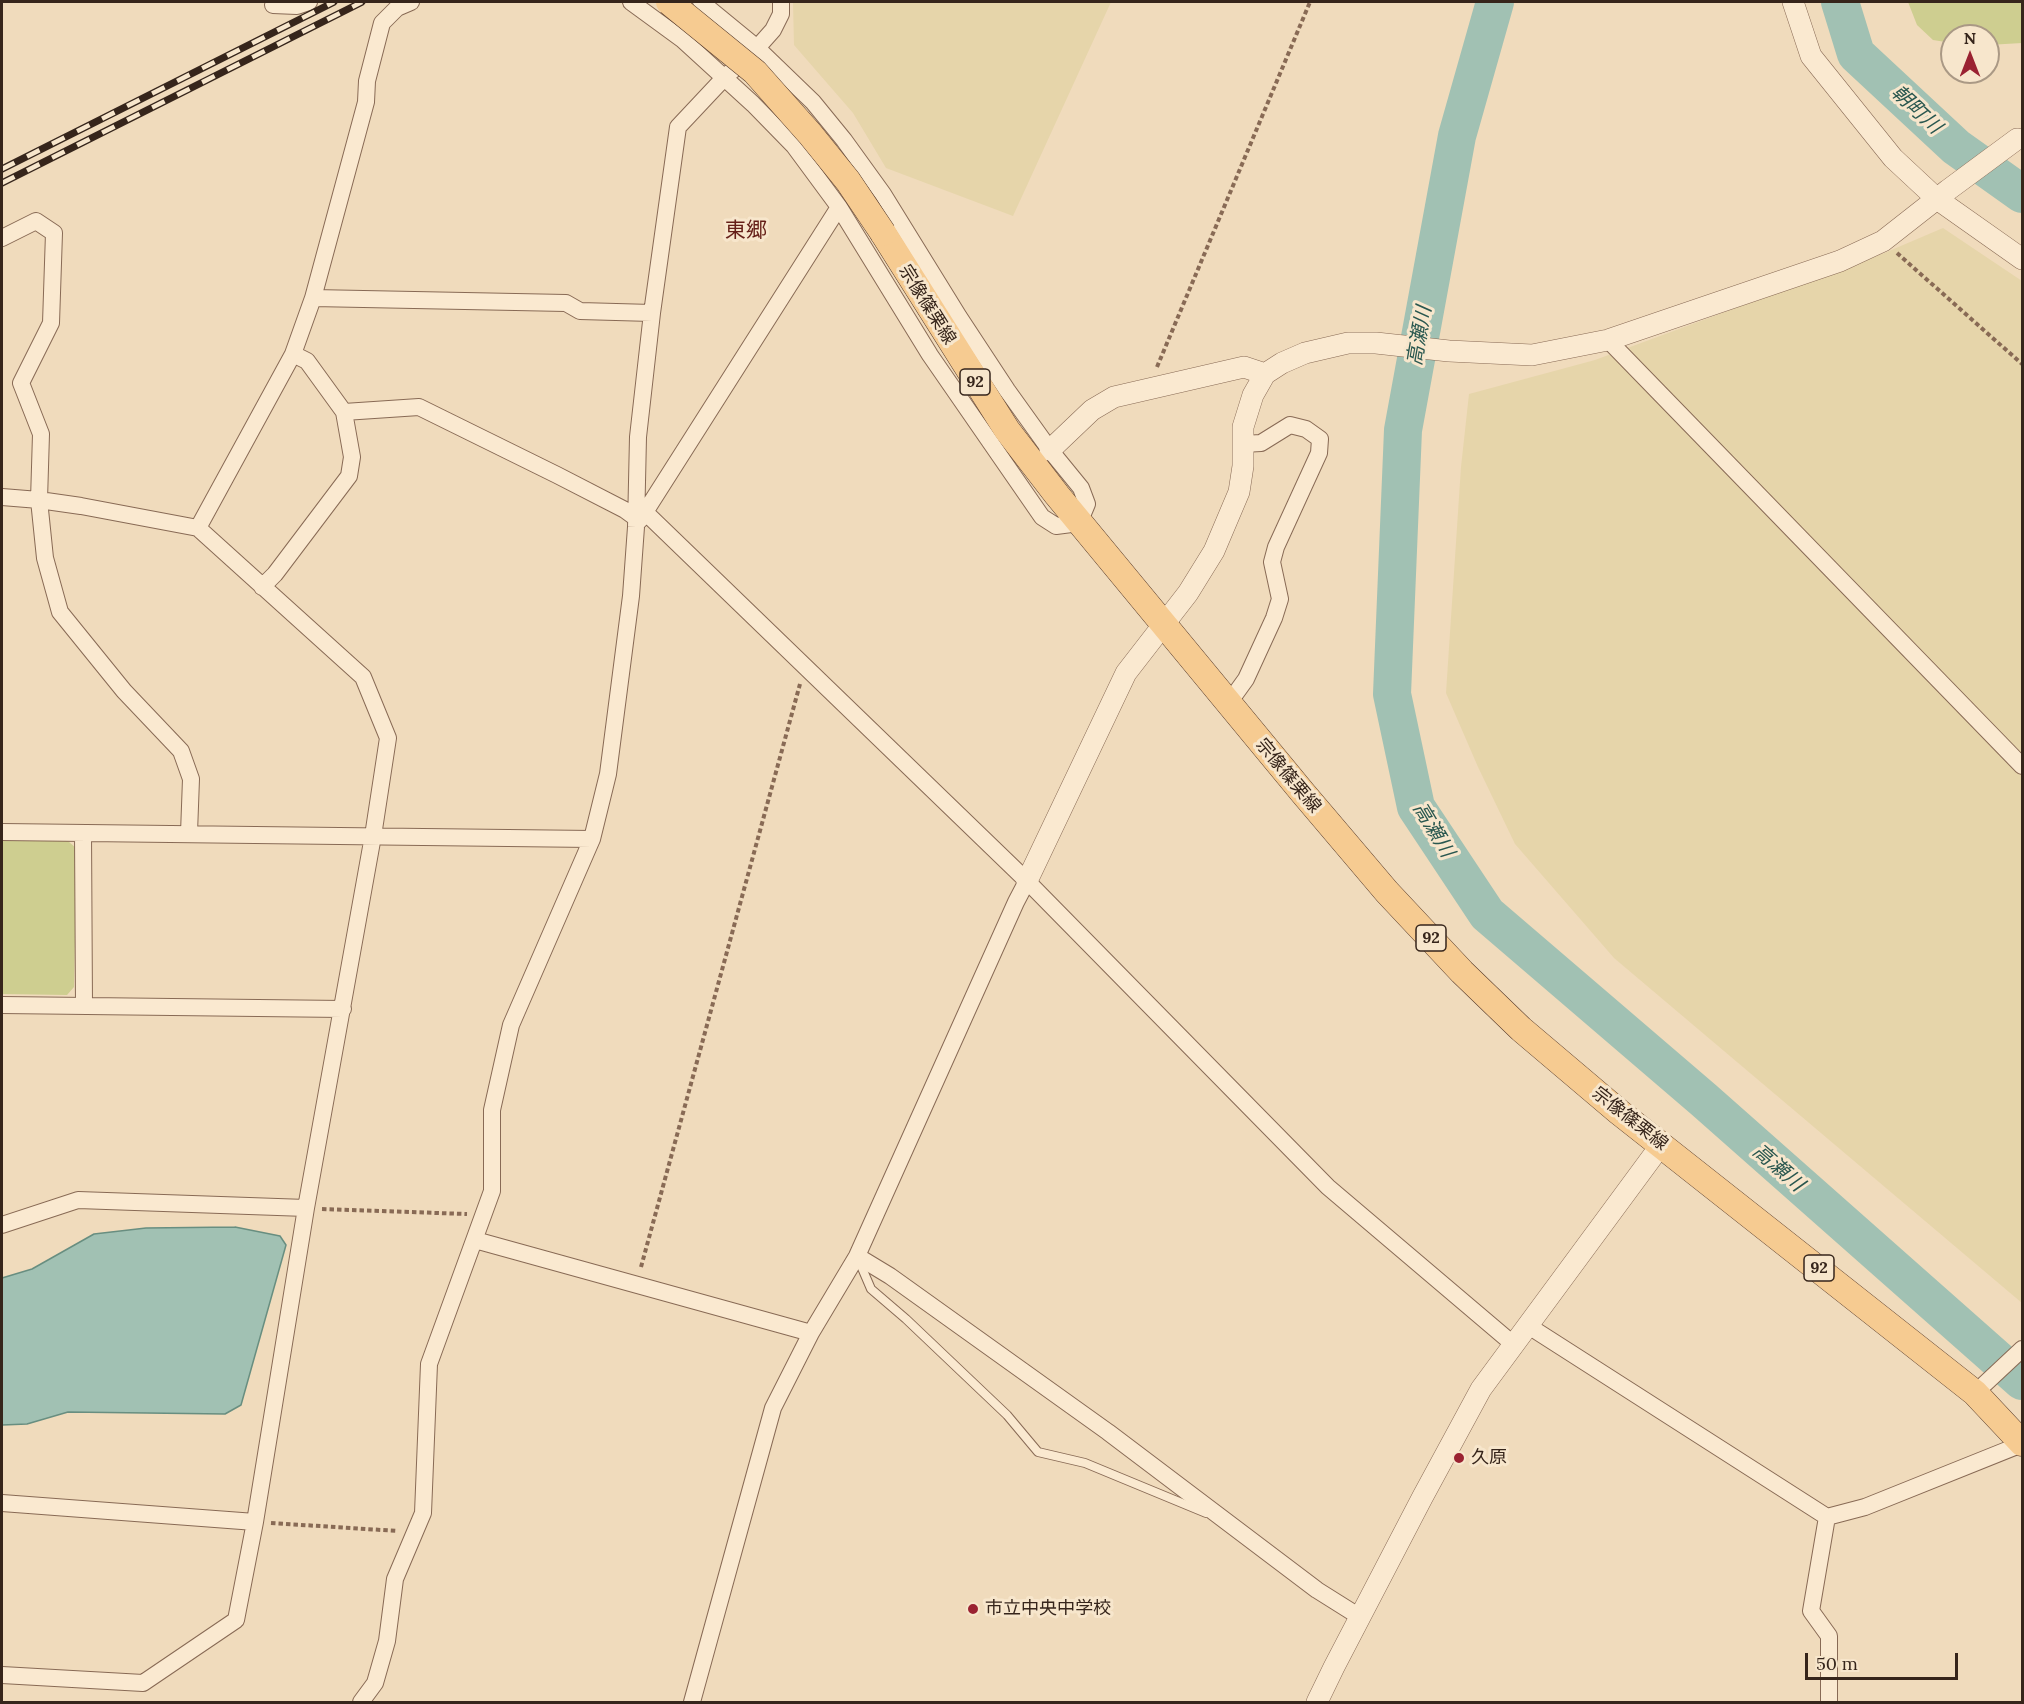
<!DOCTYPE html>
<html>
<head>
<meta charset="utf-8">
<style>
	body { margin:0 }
	#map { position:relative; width:2024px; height:1704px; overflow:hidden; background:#f0dbbc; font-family:Lora,serif }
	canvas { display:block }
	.frame { position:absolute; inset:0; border:3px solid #36251b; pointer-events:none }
	.north { position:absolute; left:1940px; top:24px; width:60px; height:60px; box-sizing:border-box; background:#f7e6cc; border:2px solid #aa9985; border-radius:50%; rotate:0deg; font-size:16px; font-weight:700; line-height:24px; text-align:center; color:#36251b }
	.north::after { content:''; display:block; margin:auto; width:21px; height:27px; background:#9a2231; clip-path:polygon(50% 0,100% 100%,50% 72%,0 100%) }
	.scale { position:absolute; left:1805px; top:1653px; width:153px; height:27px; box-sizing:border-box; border:3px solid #36251b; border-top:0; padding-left:8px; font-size:18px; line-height:21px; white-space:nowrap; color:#36251b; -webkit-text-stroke:4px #f7e6cc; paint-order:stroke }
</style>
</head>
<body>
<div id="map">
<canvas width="2024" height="1704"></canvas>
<div class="frame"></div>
<div class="north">N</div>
<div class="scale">50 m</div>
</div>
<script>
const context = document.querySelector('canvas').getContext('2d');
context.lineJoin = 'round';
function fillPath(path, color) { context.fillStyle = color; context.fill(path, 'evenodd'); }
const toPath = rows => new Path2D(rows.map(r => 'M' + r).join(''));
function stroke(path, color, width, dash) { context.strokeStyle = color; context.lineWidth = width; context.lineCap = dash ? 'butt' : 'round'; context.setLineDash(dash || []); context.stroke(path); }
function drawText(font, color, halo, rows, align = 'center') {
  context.font = font + ' Lora,"Noto Sans JP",serif'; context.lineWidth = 6; context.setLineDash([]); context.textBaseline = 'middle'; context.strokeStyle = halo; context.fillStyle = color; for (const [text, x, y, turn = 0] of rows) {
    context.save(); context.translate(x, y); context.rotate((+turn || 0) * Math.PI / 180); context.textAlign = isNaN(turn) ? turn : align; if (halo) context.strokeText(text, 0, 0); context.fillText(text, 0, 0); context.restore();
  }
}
fillPath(toPath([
	[793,2,1111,2,1013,216,886,168,853,113,794,45],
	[1943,228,2022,281,2022,1303,1614,958,1515,844,1478,767,1446,693,1461,467,1469,394,1595,360,1882,254]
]), '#e6d5aa');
fillPath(toPath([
	[1908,2,2022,2,2022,43,1988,45,1988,36,1952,36,1952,43,1933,40,1917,25],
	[2,840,68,841,77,849,74,987,67,995,2,994]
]), '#cece90');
const water = toPath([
	[235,1227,280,1236,286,1245,241,1405,225,1414,68,1412,27,1424,2,1425,2,1278,32,1269,94,1234,146,1228,235,1227]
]);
fillPath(water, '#a1c1b3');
stroke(water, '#688e80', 1.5);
stroke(toPath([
	[1495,2,1457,136,1403,430,1392,694,1416,807,1487,914,1704,1100,2022,1381],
	[1840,2,1856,54,1956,147,2022,194]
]), '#a1c1b3', 38);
const service = toPath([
	[859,1261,871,1289,906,1319,1007,1415,1038,1452,1085,1463,1206,1513]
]);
const minor = toPath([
	[631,2,683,40,753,104,794,146,839,207,930,355,1042,517,1056,526,1079,523,1087,504,1081,488,1050,450,1007,390,959,317,883,194,844,140,813,102,757,48,701,2],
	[273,5,297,6,309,2],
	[2,238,36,221,54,233,51,323,21,383,41,434,39,500,45,558,60,612,124,691,181,751,191,779,189,833],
	[313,298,566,303,580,311,652,313],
	[1608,340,2022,766],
	[293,354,307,361,344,412,419,407,557,475,625,510,636,518],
	[2,497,39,500,81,506,198,528,363,677,388,738,373,836,306,1208,255,1522,236,1620,143,1683,2,1675],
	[645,512,1027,881,1328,1187,1513,1344],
	[640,520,839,207],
	[198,528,293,354,313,298,366,102,367,81,382,23,397,8,411,2],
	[262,587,275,574,349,476,352,457,344,412],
	[1228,704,1246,679,1274,618,1280,599,1272,562,1276,547,1319,453,1320,439,1306,429,1290,425,1261,443,1243,444],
	[2,832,592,839],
	[83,833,84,1005],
	[2,1005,343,1009],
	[2,1225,78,1200,306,1208],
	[475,1240,811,1333],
	[857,1256,890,1276,1108,1432,1317,1590,1360,1617],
	[1527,1325,1827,1517,1865,1507,2022,1444],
	[1975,1393,2022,1349],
	[2,1503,255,1522],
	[1827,1517,1811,1611,1829,1636,1829,1702],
	[361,1702,375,1683,387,1641,395,1579,423,1513,429,1364,492,1191,492,1110,511,1025,592,839,608,774,631,596,636,527,638,437,652,313,678,127,724,78,757,48,773,30,781,14,781,2],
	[692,1702,773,1408,811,1333,857,1256,1016,902,1027,881]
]);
const tertiary = toPath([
	[1793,2,1811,56,1893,158,1937,199,2022,259],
	[1050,450,1092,410,1114,397,1244,367,1265,374],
	[1027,881,1126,673,1188,593,1214,551,1239,492,1243,466,1243,427,1253,395,1265,374,1282,363,1305,353,1348,343,1376,343,1449,351,1532,355,1608,340,1840,261,1883,241,1948,190,2017,139],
	[1317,1702,1334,1667,1422,1498,1481,1389,1661,1145]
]);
const primary = toPath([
	[883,233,1007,430,1057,495,1303,793,1387,892,1462,972,1521,1029,1619,1112,1975,1393,2022,1443]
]);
stroke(service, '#886a55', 10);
stroke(minor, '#886a55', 18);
stroke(tertiary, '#886a55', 22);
stroke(primary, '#55392a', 27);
stroke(toPath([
	[1897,253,2022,364],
	[1157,367,1310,2],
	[322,1209,467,1214],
	[641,1267,800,684],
	[271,1523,398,1531]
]), '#886a55', 4, [4.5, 3]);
stroke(service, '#fae9d0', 8);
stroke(minor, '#fae9d0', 16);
stroke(tertiary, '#fae9d0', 21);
stroke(primary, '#f6cb91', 26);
const rail = toPath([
	[2,169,334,2],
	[2,183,362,2]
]);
stroke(rail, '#36251b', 7);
stroke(rail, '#f7e6cc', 4.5, [14]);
const primaryBridge = toPath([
	[669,2,755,72,810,134,848,181,883,233]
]);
stroke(primaryBridge, '#55392a', 27, []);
stroke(primaryBridge, '#f6cb91', 26);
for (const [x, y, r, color] of [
	[1459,1458,6,"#9a2231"],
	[973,1609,6,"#9a2231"]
]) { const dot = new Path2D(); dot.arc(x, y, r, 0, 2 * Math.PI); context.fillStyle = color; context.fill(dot); stroke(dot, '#f7e6cc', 2); }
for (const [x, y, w] of [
	[975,382,30],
	[1431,938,30],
	[1819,1268,30]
]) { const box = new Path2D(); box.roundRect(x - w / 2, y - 13, w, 26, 4.5); context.fillStyle = '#f7e6cc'; context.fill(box); stroke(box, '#36251b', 1.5); }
drawText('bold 16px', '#36251b', null, [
	["92",975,382],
	["92",1431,938],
	["92",1819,1268]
]);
drawText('18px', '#36251b', '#f7e6cc', [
	["宗像篠栗線",927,305,58],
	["宗像篠栗線",1288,776,50],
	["宗像篠栗線",1630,1119,38]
]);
drawText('18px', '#36251b', '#f7e6cc', [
	["久原",1471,1458],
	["市立中央中学校",985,1609]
], 'left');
drawText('italic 20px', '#29574f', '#f7e6cc', [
	["朝町川",1916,110,43],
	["高瀬川",1420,336,-80],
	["高瀬川",1433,830,59],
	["高瀬川",1778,1168,41]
]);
drawText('21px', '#651f18', '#f7e6cc', [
	["東郷",746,231]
]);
</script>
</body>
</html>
